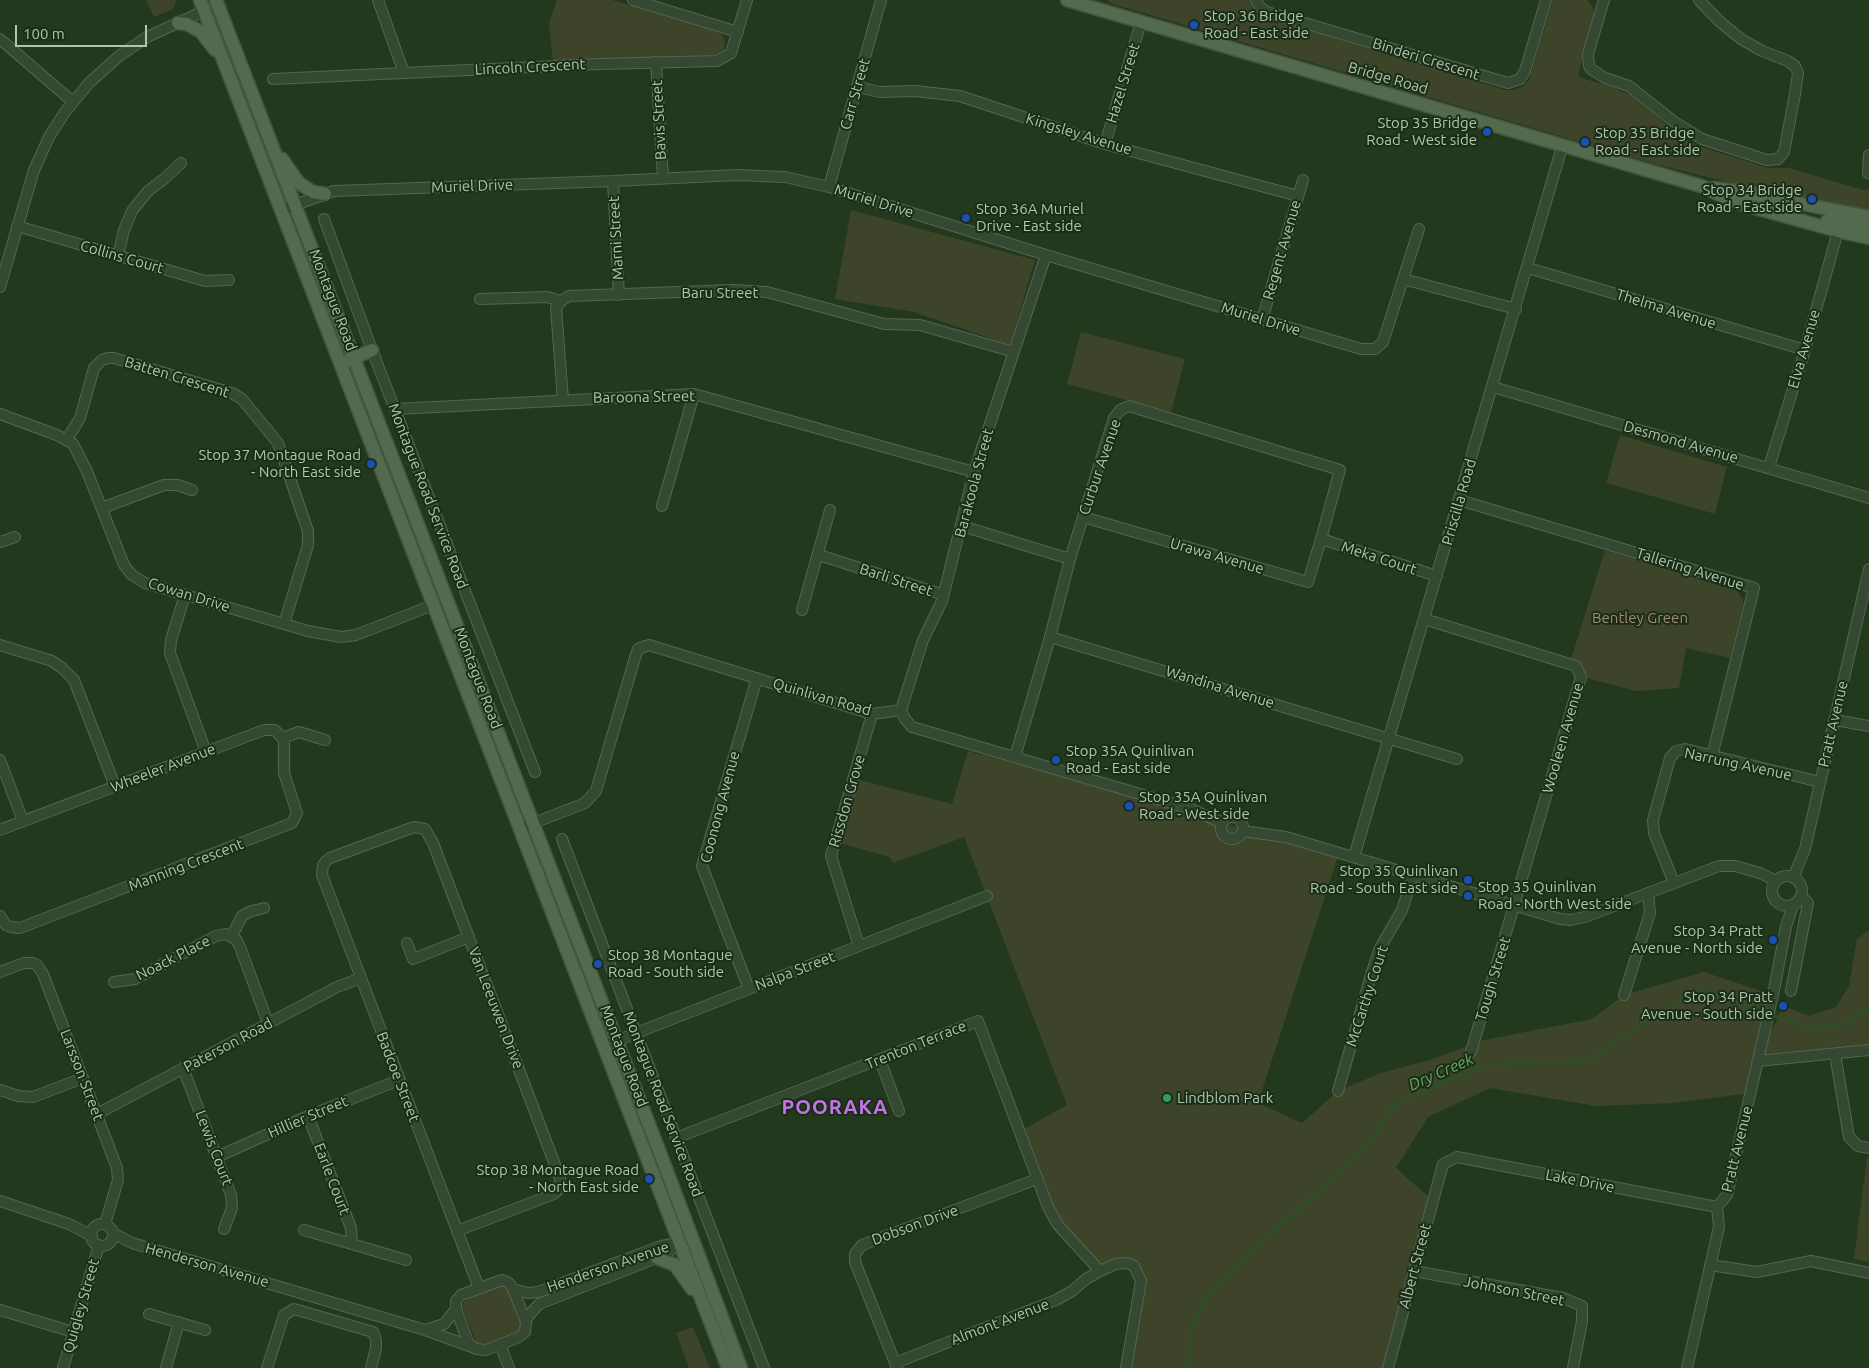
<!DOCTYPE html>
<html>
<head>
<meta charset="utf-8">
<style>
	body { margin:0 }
	#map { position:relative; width:1869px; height:1368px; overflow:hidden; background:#22391e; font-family:Ubuntu,sans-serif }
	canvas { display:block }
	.scale { position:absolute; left:15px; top:25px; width:132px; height:22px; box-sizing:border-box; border:2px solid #aec6ac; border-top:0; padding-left:6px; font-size:15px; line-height:18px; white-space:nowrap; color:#aec6ac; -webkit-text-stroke:4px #1a2d17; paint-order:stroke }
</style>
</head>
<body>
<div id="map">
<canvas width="1869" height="1368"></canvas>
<div class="scale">100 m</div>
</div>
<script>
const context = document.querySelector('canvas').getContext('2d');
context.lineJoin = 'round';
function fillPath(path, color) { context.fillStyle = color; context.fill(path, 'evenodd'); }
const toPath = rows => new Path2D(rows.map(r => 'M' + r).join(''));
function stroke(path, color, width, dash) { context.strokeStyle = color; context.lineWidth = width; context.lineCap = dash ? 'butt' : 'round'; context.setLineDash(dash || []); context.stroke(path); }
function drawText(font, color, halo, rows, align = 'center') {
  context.font = font + ' Ubuntu,sans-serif'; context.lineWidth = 4; context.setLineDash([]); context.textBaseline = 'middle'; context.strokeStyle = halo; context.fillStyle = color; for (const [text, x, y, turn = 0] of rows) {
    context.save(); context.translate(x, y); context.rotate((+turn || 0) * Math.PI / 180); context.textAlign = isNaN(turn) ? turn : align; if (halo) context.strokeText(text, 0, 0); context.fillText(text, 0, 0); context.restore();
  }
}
fillPath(toPath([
	[146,0,177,0,173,9,154,17],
	[557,0,612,0,717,30,723,36,725,44,723,50,715,55,553,62,549,23],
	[1107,0,1249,0,1252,9,1258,15,1505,90,1515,90,1522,87,1529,80,1553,0,1587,0,1592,6,1594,12,1578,77,1612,87,1632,96,1681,137,1701,147,1769,168,1789,168,1863,190,1869,189,1869,211,1756,189,1655,164,1113,4],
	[851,210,1035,260,1010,345,914,312,835,299],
	[1081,332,1185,359,1171,412,1067,384],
	[1620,435,1727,467,1715,514,1606,483],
	[1605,550,1737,591,1743,599,1743,605,1730,658,1686,648,1679,688,1636,691,1583,677,1578,664,1571,659],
	[968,751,1013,763,1015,757,1243,829,1339,853,1258,1103,1302,1123,1338,1091,1381,1073,1433,1059,1473,1044,1474,1042,1592,1019,1624,995,1704,972,1773,995,1759,1058,1783,1006,1809,1016,1836,1007,1849,986,1857,939,1869,930,1869,1050,1758,1061,1751,1093,1673,1103,1596,1106,1490,1088,1428,1117,1396,1168,1432,1200,1388,1368,1126,1368,1139,1275,1116,1264,1100,1271,1048,1207,1019,1132,1067,1105,964,837,893,863,890,857,839,843,856,779,952,804],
	[1867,1157,1869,1158,1869,1262,1854,1259],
	[498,1287,504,1287,508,1291,520,1324,520,1329,517,1333,484,1346,479,1345,476,1342,462,1307,464,1302,468,1299],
	[693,1327,710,1368,689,1368,676,1333]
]), '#3e4429');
stroke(toPath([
	[1772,1015,1812,1028,1851,1023,1869,1007],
	[1187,1368,1192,1324,1210,1291,1372,1141,1392,1106,1484,1065,1588,1061,1652,1018,1700,990,1767,1013]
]), '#2a5224', 2.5);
const minor = toPath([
	[378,0,404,73],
	[633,0,738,32],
	[1256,0,1259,6,1267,12,1508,83,1520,79,1525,71,1546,0],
	[1604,0,1588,54,1589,66,1591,69,1605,78,1629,86,1673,121,1702,139,1767,160,1778,159,1784,152,1795,94,1798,73,1795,66,1788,61,1762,51,1741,39,1719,21,1699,0],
	[0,39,73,102],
	[656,62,663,178],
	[273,79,600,64,717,61,731,53,747,0],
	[858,87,880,92,915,91,960,96,1105,144,1298,196],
	[1105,144,1141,22],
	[1868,173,1869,155],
	[613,181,619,295],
	[829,187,881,0],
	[281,210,334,191,613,181,737,175,785,177,829,187,1046,255,1361,349,1375,349,1383,342,1419,229],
	[324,219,372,350,535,772],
	[17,226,205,281,229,280],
	[118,256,124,230,132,211,148,191,164,179,181,163],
	[1528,268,1805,350],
	[1403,279,1516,309],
	[0,287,34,170,49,137,65,112,89,83,119,56,147,37,204,11],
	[480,299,547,297,561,301,569,296,734,290,767,292,884,324,920,325,1014,352],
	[561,301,556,308,563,400],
	[1262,320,1303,180],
	[1493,387,1869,498],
	[395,409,694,394,974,472],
	[0,414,57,435,73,444,86,469,124,565,132,575,145,583,308,631,341,637,356,635,433,605],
	[67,439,80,418,94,368,102,360,108,358,114,358,232,393,242,399,278,443,308,531,308,545,284,624],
	[1769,467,1805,350,1838,231],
	[1459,500,1754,588,1712,756],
	[662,506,694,394],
	[102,508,164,485,178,485,192,490],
	[962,526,1070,559],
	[1321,539,1437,576],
	[0,542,15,537],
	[819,555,944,595],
	[185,595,171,640,170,653,206,752],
	[802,610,830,510],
	[1424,619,1576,666,1581,677,1471,1052],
	[1050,637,1457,759],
	[0,645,52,661,62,668,74,680,115,786],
	[901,710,923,640,942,601,974,472,1046,255],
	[901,710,905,719,912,727,1191,809,1222,823],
	[1835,720,1869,726],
	[1015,757,1050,637,1070,559,1083,517,1114,418,1120,410,1129,406,1340,470,1321,539,1308,582,1083,517],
	[0,760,23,821],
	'1221 828a11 11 0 1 1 22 0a11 11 0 1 1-22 0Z',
	[526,826,585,803,596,791,634,661,638,649,649,645,872,714,901,710],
	[0,830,264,730,275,730,282,738,299,732,325,740],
	[1243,831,1286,837,1560,919,1571,920,1585,917,1719,866,1735,866,1760,873,1776,881],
	[562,839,764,1368],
	[1354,857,1562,147],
	'1772 891a15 15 0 1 1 30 0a15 15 0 1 1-30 0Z',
	[1793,878,1805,849,1869,569],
	[1674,883,1654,833,1653,820,1670,758,1676,751,1685,749,1820,782],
	[0,916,6,925,11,927,20,928,292,823,297,813,284,773,284,742,282,738],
	[232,936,242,916,249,912,264,908],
	[407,943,413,959,469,937],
	[859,946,831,856,872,714],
	[0,972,24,963,33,963,37,965,43,974,117,1168,118,1180,105,1224],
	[114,982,135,979,216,936,225,934,236,939,240,947,268,1023],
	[749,989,702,866,757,678],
	[1791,991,1808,903,1801,896],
	[1624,995,1650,913,1648,893],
	[603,1046,987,896],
	[1835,1054,1849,1137,1858,1146,1869,1148],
	[880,1060,899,1111],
	[1758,1061,1869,1050],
	[183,1068,231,1195,232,1208,224,1229],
	[0,1090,18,1096,33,1097,83,1078],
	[1338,1091,1371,975,1380,948,1402,910,1413,875],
	[97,1114,337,987,361,978],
	[308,1116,351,1228,352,1244],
	[676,1138,978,1021,1048,1207,1058,1225,1100,1271],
	[217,1157,308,1116,399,1080],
	[0,1201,69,1224,92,1236],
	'91 1235a11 11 0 1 1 22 0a11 11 0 1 1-22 0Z',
	[304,1230,406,1260],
	[457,1231,554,1194,560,1188,560,1178,433,843,425,829,414,827,330,858,326,861,323,865,322,875,361,978,479,1288],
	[113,1233,132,1243,425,1330,472,1347],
	[1710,1265,1757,1272,1811,1261,1869,1273],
	[1414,1271,1563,1298,1582,1306,1582,1321,1573,1368],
	[502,1280,509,1283,513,1289,526,1322,525,1332,519,1337,486,1350,476,1349,469,1344,466,1337,456,1309,456,1301,461,1295,502,1280],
	[513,1289,528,1293,538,1292,661,1246,679,1243],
	[0,1310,73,1332],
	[149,1314,205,1330],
	[525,1320,539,1304,664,1255,678,1244],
	[425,1330,444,1324,456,1309],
	[500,1344,509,1368],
	[895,1363,1056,1300,1072,1291,1086,1279,1100,1271,1116,1264,1127,1263,1134,1266,1141,1281,1126,1368],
	[63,1368,99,1245],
	[166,1368,179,1322],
	[267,1368,284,1315,294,1309,373,1332,376,1340,376,1348,371,1368],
	[897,1368,855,1262,855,1254,862,1245,1037,1179],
	[1388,1368,1443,1164,1457,1157,1717,1207],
	[1687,1368,1719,1227,1717,1207,1727,1195,1773,995,1786,927,1793,905]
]);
const major = toPath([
	[200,0,728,1368],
	[216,0,665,1166,741,1368],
	[1067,0,1701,186,1735,202,1759,209,1842,232,1869,238],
	[178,23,187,24,201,32,215,50],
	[282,159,299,183,313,192,325,194],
	[1713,188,1737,191,1869,217],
	[1827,221,1869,229],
	[347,361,372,350],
	[657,1258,675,1265,692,1289]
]);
stroke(minor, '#52674f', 12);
stroke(major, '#41563e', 15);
stroke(minor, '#354932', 10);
stroke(major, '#536a4f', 12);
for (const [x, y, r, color] of [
	[1194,25,5,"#1a4fb4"],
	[1487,132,5,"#1a4fb4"],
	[1585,142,5,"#1a4fb4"],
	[1812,199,5,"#1a4fb4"],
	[966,218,5,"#1a4fb4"],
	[371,464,5,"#1a4fb4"],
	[1056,760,5,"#1a4fb4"],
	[1129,806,5,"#1a4fb4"],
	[1468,880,5,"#1a4fb4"],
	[1468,896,5,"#1a4fb4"],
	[1773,940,5,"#1a4fb4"],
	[598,964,5,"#1a4fb4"],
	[1783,1006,5,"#1a4fb4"],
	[1167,1098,5,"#2e9e5b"],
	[649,1179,5,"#1a4fb4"]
]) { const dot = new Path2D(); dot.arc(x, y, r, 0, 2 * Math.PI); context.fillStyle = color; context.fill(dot); stroke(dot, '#1a2d17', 2); }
drawText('15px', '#aec6ac', '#1a2d17', [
	["Stop 36 Bridge",1204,16],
	["Road - East side",1204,33],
	["Stop 35 Bridge",1477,123,"right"],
	["Road - West side",1477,140,"right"],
	["Stop 35 Bridge",1595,133],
	["Road - East side",1595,150],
	["Stop 34 Bridge",1802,190,"right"],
	["Road - East side",1802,207,"right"],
	["Stop 36A Muriel",976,209],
	["Drive - East side",976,226],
	["Stop 37 Montague Road",361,455,"right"],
	["- North East side",361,472,"right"],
	["Stop 35A Quinlivan",1066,751],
	["Road - East side",1066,768],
	["Stop 35A Quinlivan",1139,797],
	["Road - West side",1139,814],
	["Stop 35 Quinlivan",1458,871,"right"],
	["Road - South East side",1458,888,"right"],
	["Stop 35 Quinlivan",1478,887],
	["Road - North West side",1478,904],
	["Stop 34 Pratt",1763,931,"right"],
	["Avenue - North side",1763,948,"right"],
	["Stop 38 Montague",608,955],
	["Road - South side",608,972],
	["Stop 34 Pratt",1773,997,"right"],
	["Avenue - South side",1773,1014,"right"],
	["Lindblom Park",1177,1098],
	["Stop 38 Montague Road",639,1170,"right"],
	["- North East side",639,1187,"right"]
], 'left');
drawText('15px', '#aec6ac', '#1a2d17', [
	["Binderi Crescent",1426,59,17],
	["Lincoln Crescent",530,67,-3],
	["Bridge Road",1388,78,16],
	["Hazel Street",1123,83,-73],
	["Carr Street",855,94,-74],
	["Bavis Street",659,120,-93],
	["Kingsley Avenue",1079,134,17],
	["Muriel Drive",472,186,-2],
	["Muriel Drive",874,201,17],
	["Marni Street",616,238,-93],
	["Regent Avenue",1282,250,-74],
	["Collins Court",122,257,16],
	["Baru Street",720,293],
	["Montague Road",333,300,69],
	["Thelma Avenue",1666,309,17],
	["Muriel Drive",1261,319,17],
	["Elva Avenue",1804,349,-74],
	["Batten Crescent",177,377,17],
	["Baroona Street",644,397,-1],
	["Desmond Avenue",1681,442,16],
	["Curbur Avenue",1100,467,-71],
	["Barakoola Street",974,483,-75],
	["Montague Road Service Road",428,496,69],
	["Priscilla Road",1459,502,-74],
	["Urawa Avenue",1217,556,16],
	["Meka Court",1379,558,18],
	["Tallering Avenue",1690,569,17],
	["Barli Street",896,580,18],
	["Cowan Drive",189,595,17],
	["Montague Road",478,678,69],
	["Wandina Avenue",1220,687,17],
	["Quinlivan Road",822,697,16],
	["Pratt Avenue",1833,724,-77],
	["Wooleen Avenue",1563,738,-74],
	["Narrung Avenue",1738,764,12],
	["Wheeler Avenue",163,768,-21],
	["Rissdon Grove",847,801,-74],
	["Coonong Avenue",720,807,-75],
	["Manning Crescent",186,865,-21],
	["Noack Place",173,958,-27],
	["Nalpa Street",795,971,-21],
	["Tough Street",1493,979,-73],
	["McCarthy Court",1367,996,-72],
	["Van Leeuwen Drive",496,1008,69],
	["Paterson Road",228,1045,-28],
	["Trenton Terrace",916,1045,-22],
	["Montague Road",624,1056,69],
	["Larsson Street",82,1075,69],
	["Badcoe Street",398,1077,69],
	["Montague Road Service Road",663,1104,69],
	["Hillier Street",308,1117,-23],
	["Lewis Court",214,1148,69],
	["Pratt Avenue",1737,1149,-76],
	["Earle Court",332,1179,69],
	["Lake Drive",1580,1181,11],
	["Dobson Drive",915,1225,-20],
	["Henderson Avenue",207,1265,16],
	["Albert Street",1415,1266,-75],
	["Henderson Avenue",608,1267,-19],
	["Johnson Street",1514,1291,11],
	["Quigley Street",81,1306,-74],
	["Almont Avenue",1000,1322,-21]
]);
drawText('15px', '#a28b72', '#1a2d17', [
	["Bentley Green",1640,618]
]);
drawText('italic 16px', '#6ba961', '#1a2d17', [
	["Dry Creek",1441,1072,-24]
]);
context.letterSpacing = '1px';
drawText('bold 20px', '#c474e3', '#1a2d17', [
	["POORAKA",835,1107]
]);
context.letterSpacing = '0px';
</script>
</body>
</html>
